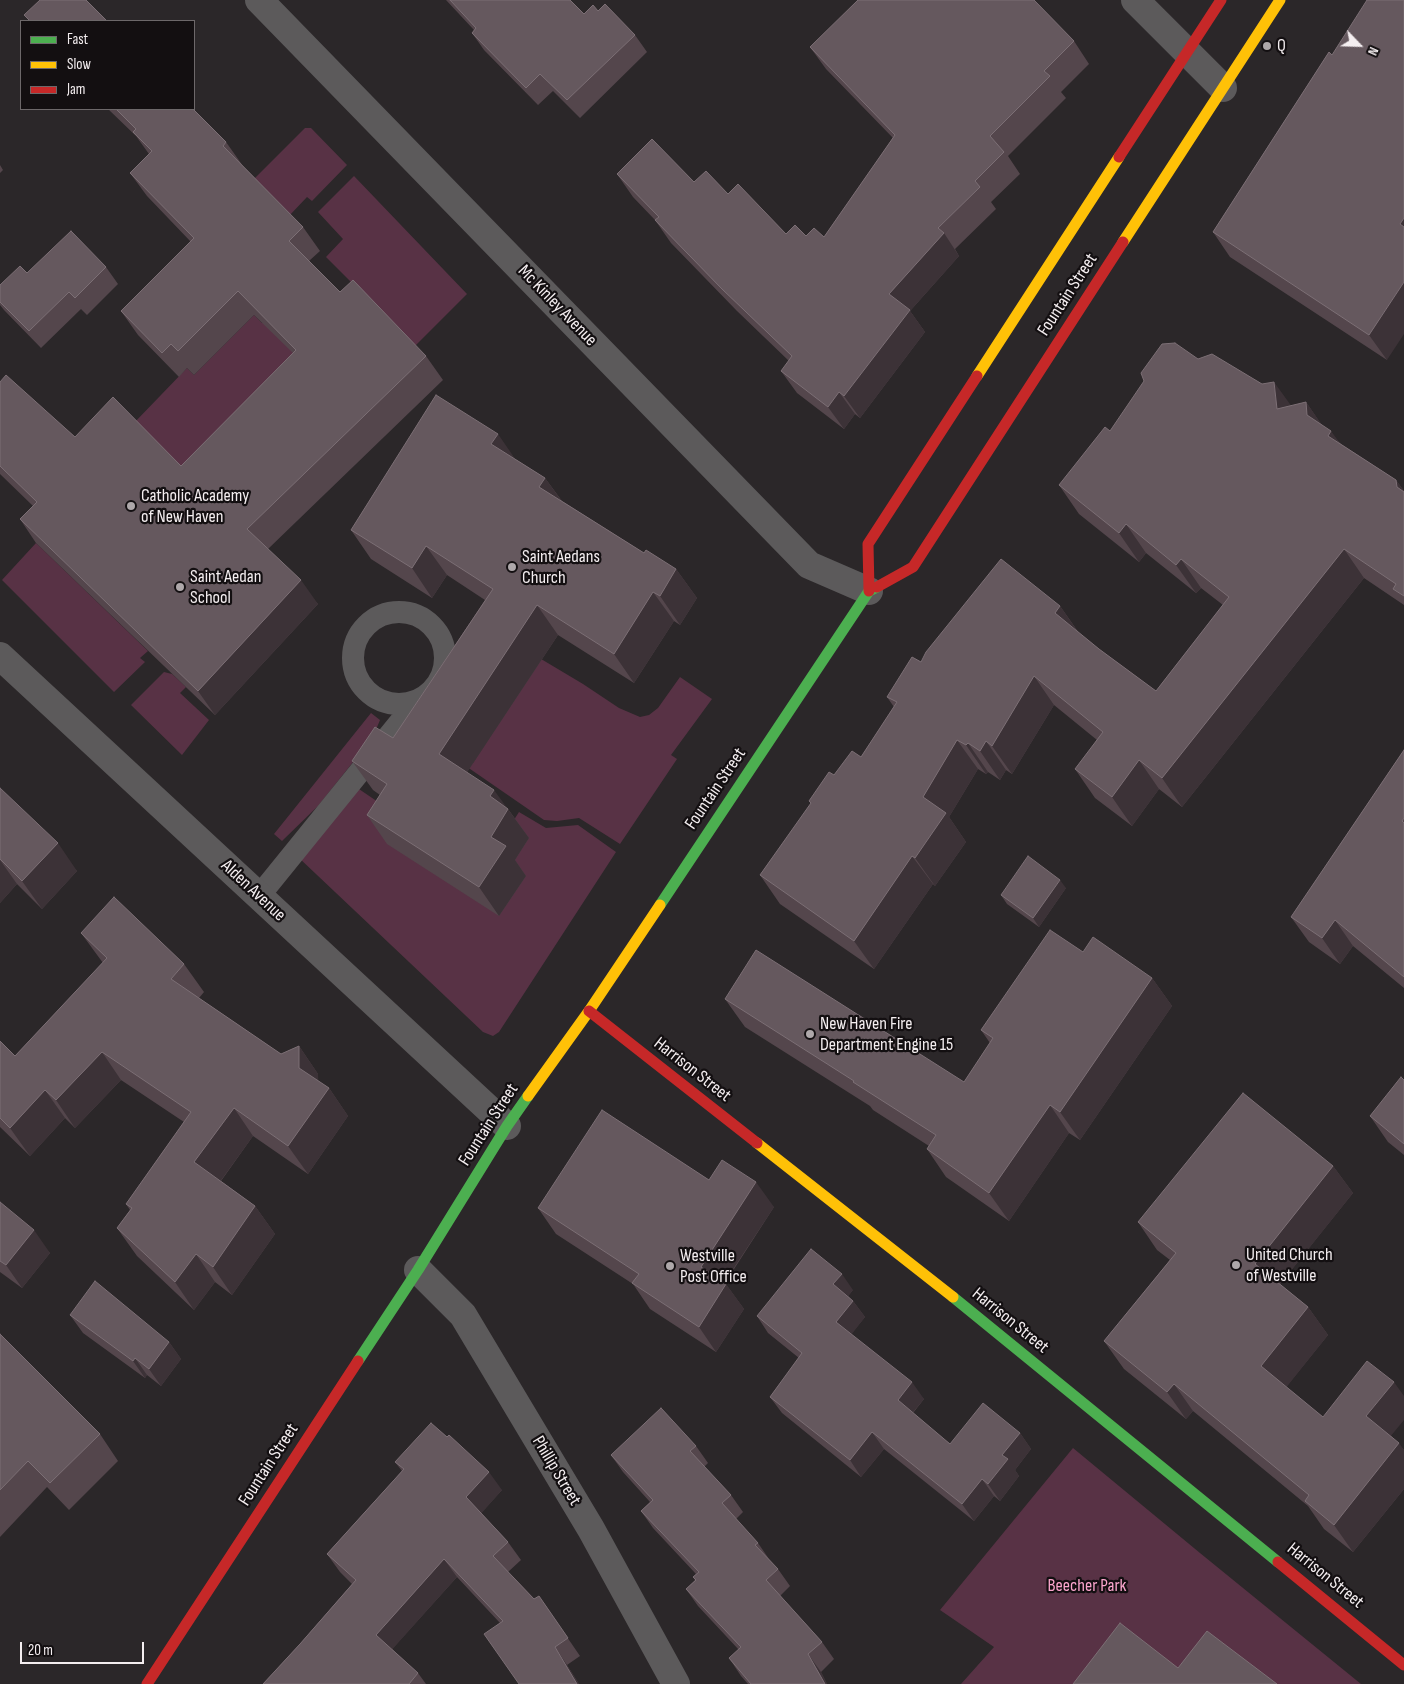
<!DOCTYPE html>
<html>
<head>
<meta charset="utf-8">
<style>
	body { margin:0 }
	#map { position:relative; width:1404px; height:1684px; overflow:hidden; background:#2b2729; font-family:"Sofia Sans Condensed",sans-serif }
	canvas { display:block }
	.legend { position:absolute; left:20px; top:20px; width:175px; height:90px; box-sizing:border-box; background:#130f11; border:1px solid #6d686a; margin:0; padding:6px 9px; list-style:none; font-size:15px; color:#f4eef0 }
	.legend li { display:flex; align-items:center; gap:10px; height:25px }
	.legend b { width:25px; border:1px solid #6d686a }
	.north { position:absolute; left:1334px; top:20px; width:50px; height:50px; -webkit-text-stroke:4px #130f11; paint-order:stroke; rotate:114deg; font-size:14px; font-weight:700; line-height:20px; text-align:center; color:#f4eef0 }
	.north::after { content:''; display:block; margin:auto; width:18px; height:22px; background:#f4eef0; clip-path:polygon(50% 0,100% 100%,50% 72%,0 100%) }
	.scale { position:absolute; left:20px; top:1642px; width:124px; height:22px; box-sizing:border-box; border:2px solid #f4eef0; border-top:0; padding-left:6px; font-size:15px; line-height:18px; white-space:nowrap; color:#f4eef0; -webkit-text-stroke:4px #130f11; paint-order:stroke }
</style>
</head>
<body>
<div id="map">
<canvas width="1404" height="1684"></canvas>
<ul class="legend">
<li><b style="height:6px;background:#4caf50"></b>Fast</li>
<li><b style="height:6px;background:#ffc107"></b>Slow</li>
<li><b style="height:6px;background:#c62828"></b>Jam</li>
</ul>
<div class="north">N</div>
<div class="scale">20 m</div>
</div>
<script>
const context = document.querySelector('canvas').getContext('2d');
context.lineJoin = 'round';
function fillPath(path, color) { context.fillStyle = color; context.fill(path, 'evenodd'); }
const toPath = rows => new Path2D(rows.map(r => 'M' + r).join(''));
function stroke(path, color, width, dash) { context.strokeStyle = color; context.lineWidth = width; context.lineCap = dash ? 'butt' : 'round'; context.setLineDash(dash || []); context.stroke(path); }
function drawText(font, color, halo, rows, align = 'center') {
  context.font = font + ' "Sofia Sans Condensed",sans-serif'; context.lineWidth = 4.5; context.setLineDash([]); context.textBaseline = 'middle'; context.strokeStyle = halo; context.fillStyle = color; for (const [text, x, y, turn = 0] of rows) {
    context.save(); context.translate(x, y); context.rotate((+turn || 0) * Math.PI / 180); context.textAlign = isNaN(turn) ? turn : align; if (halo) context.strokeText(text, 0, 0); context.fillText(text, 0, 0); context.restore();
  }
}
fillPath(toPath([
	[305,128,311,128,347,165,312,201,307,197,289,216,221,212],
	[354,176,467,294,412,349,251,542,133,424,187,368,194,375,254,315,262,323,363,294,326,257,343,239,318,212],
	[36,543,148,651,140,658,145,662,114,692,2,580],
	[526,650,583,684,619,708,640,717,649,715,658,708,680,677,712,699,671,755,677,759,620,844,579,818,557,821,544,820,431,742,473,763,528,679],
	[164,672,172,674,186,687,180,693,209,720,182,755,131,705],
	[371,713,380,720,373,737,318,806,282,841,274,834],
	[356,787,403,819,512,866,510,826,519,812,546,828,578,825,616,852,499,1032,493,1036,483,1032,298,857],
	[1073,1448,1200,1553,1361,1684,961,1684,994,1647,940,1610]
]), '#583245');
stroke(toPath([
	'353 658a46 46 0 1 1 92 0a46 46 0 1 1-92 0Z',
	[259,896,417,701]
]), '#5c5a5b', 22);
stroke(toPath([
	[259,0,809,565,869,591],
	[1135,0,1223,88],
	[0,656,507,1126],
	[418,1270,463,1315,591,1529,676,1684]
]), '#5c5a5b', 28);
stroke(toPath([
	[660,905,869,591,877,587],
	[953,1297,1278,1562],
	[358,1361,418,1270,507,1126,528,1096]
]), '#4caf50', 11);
stroke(toPath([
	[1123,242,1280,0],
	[977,376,1119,157],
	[528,1096,589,1011,660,905],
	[757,1143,953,1297]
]), '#ffc107', 11);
stroke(toPath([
	[1119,157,1221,0],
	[877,587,913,567,1123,242],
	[869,591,868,544,977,376],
	[589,1011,757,1143],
	[1278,1562,1404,1665],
	[147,1684,358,1361]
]), '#c62828', 11);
fillPath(toPath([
	[446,0,570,0,584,14,598,11,635,35,647,52,580,118,553,91,538,105,484,50,472,33,474,30],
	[1074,41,1089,64,1061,92,1066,98,1008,156,1020,174,991,202,996,209,955,249,959,256,910,311,925,332,860,418,855,414,844,429,797,393,781,371,789,361,737,311,671,243,655,220,633,197,617,174,694,182,728,194,786,234,824,237,893,138,826,69,810,47],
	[1329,52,1387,360,1230,257,1213,232],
	[108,109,193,109,226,142,243,166,303,227,320,251,309,261,340,292,426,356,443,380,268,549,318,604,215,715,36,543,20,519,33,506,0,474,0,382,75,437,181,466,293,353,254,315,194,375,187,368,179,377,138,335,121,311,191,242,147,196,130,173,149,154,136,136],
	[0,165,3,170,0,173],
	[106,267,118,284,87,315,81,309,41,348,4,310,0,305,0,285,27,273],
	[1198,359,1291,406,1306,402,1321,424,1341,444,1396,480,1404,491,1404,605,1364,578,1182,807,1159,789,1132,826,1095,798,1075,769,1097,740,1054,705,1012,774,1006,770,1000,780,988,772,986,774,978,769,949,817,966,842,935,886,933,884,874,969,780,904,760,875,811,804,809,801,834,775,861,757,894,707,887,697,921,662,1060,606,1079,633,1099,649,1156,691,1223,605,1201,588,1196,593,1146,553,1139,562,1079,514,1059,485,1110,431],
	[515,459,545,478,562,501,644,553,676,569,697,598,680,625,674,621,634,683,558,635,467,772,508,809,529,838,515,860,526,876,499,916,387,844,367,815,380,795,373,790,352,761,393,738,485,600,447,575,432,598,371,559,351,530],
	[1404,750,1404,988,1353,946,1340,964,1309,942,1291,917],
	[0,788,77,871,42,909,17,884,0,903],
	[1066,888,1039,927,1007,904,1001,895],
	[81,933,184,964,204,992,199,998,281,1054,299,1046,318,1074,318,1081,329,1088,348,1116,308,1174,253,1136,221,1181,255,1206,275,1234,232,1295,215,1282,194,1310,137,1256,117,1228,130,1210,126,1204,184,1122,121,1080,75,1128,65,1118,30,1156,0,1127,0,1041,15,1056,103,963],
	[1083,952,1152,978,1172,1006,1080,1140,1069,1133,1009,1221,946,1177,927,1149,929,1146,873,1110,870,1106,745,1027,725,999,964,1082,990,1043,981,1030],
	[1404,1080,1404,1155,1388,1142,1370,1116],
	[1333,1166,1353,1193,1280,1284,1308,1307,1328,1335,1286,1387,1323,1417,1391,1436,1404,1450,1404,1489,1353,1552,1324,1529,1308,1506,1193,1411,1186,1419,1124,1369,1104,1341,1170,1260,1157,1250,1138,1222],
	[709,1180,774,1207,725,1283,744,1309,716,1352,650,1309,633,1284,556,1234,538,1208],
	[0,1202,50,1253,22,1288,0,1272],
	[853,1290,848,1296,853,1301,865,1317,851,1334,924,1399,913,1413,950,1444,1020,1433,1031,1449,1015,1470,1019,1476,1000,1501,994,1496,974,1521,884,1449,861,1477,782,1413,770,1397,799,1358,768,1333,757,1316],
	[70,1315,169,1342,181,1359,161,1386,147,1375,145,1378,83,1333],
	[0,1334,100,1434,118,1461,69,1510,47,1487,0,1537],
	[696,1446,708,1463,704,1467,731,1495,743,1512,736,1519,758,1543,769,1559,778,1569,790,1586,780,1596,822,1642,834,1659,821,1672,827,1684,748,1684,741,1676,729,1658,739,1650,698,1606,686,1589,695,1580,693,1577,696,1574,653,1528,641,1511,650,1502,623,1472,611,1455],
	[395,1462,502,1490,481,1513,508,1542,521,1560,508,1572,534,1599,539,1596,580,1656,567,1665,579,1684,519,1684,500,1623,457,1577,392,1649,418,1673,426,1684,263,1684,300,1644,352,1584,340,1572,327,1554,402,1471]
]), '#54464c');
fillPath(toPath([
	[1404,218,1404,230,1400,224],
	[944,233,959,256,910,311,925,332,860,418,844,396,889,294],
	[1404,282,1404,334,1387,360,1369,335],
	[1274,382,1295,411,1277,409],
	[839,392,855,414,844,429,828,407],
	[1306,402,1326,431,1307,415],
	[1331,431,1352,460,1328,436],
	[498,434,518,463,491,444],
	[545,478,566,507,539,487],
	[1396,480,1404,491,1397,487],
	[1126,524,1146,553,1139,562,1119,533],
	[426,546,447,575,432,598,412,568],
	[1344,549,1364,578,1182,807,1162,778],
	[1181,559,1201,588,1196,593,1176,565],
	[676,569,697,598,680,625,660,596],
	[301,580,318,604,215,715,198,691],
	[653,592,674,621,634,683,614,654],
	[537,605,558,635,460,783,439,754],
	[1060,606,1080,635,1055,613],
	[1034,676,1054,705,1012,774,992,746],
	[957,740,978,769,949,817,966,842,935,886,915,858,923,797],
	[986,741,1006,770,1000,780,980,751],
	[968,743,988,772,986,774,966,745],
	[1139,760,1159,789,1132,826,1112,797],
	[494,790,529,838,515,860,526,876,499,916,479,887,491,837,490,796],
	[58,843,77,871,42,909,22,881],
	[912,856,933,884,874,969,854,941],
	[0,860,17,884,0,903],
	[1060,880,1066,888,1039,927,1033,918],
	[1335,920,1353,946,1340,964,1322,938],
	[1152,978,1172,1006,1080,1140,1060,1112],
	[299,1046,318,1074,319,1096,299,1068],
	[102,1052,121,1080,75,1128,56,1100],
	[329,1088,348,1116,308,1174,288,1146],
	[45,1090,65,1118,30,1156,10,1128],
	[1050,1105,1069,1133,1009,1221,989,1193],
	[234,1108,253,1136,214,1190,194,1162],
	[1333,1166,1353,1193,1274,1292,1255,1264],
	[756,1182,774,1207,718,1292,701,1267],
	[255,1206,275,1234,232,1295,213,1267],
	[34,1230,50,1253,22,1288,6,1265],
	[196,1254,215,1282,194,1310,175,1282],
	[842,1274,853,1290,844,1301,833,1284],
	[726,1284,744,1309,716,1352,699,1327],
	[853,1301,865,1317,848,1339,836,1322],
	[1308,1307,1328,1335,1281,1394,1261,1366],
	[169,1342,181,1359,161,1386,149,1369],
	[135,1358,147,1375,145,1378,133,1361],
	[912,1382,924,1399,909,1417,898,1400],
	[1394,1382,1404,1396,1404,1420,1385,1443,1366,1416],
	[1174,1384,1193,1411,1186,1419,1167,1392],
	[872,1432,884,1449,861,1477,850,1460],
	[1020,1433,1031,1449,1015,1470,1019,1476,1000,1501,988,1484,1002,1455],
	[1399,1443,1404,1450,1404,1489,1353,1552,1334,1525],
	[489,1472,502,1490,479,1516,466,1497],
	[982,1479,994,1496,974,1521,962,1504],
	[444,1559,457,1577,389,1653,376,1635],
	[555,1647,567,1665,579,1684,577,1684],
	[808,1654,821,1672,827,1684,825,1684]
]), '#3c3237');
const building = toPath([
	[40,0,86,0,107,21,30,21,24,15,40,0],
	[450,0,570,0,584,14,593,5,598,11,605,4,635,35,567,100,540,74,526,88,472,33,476,28,450,0],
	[858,0,1034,0,1074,41,1044,71,1050,76,990,136,1004,152,975,181,980,187,938,228,944,233,889,294,910,310,844,396,839,392,828,407,781,371,792,356,722,289,655,220,659,217,617,174,652,139,694,182,706,171,728,194,738,184,786,234,795,225,806,236,814,228,824,237,895,135,810,47,858,0],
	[1367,0,1404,0,1404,218,1400,224,1404,227,1404,282,1369,335,1213,232,1329,52,1332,55,1367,0],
	[116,109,193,109,226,142,223,146,303,227,289,241,340,292,353,280,426,356,247,529,301,580,198,691,20,519,37,502,0,466,0,382,6,375,75,437,113,397,181,466,296,350,238,291,178,351,171,344,162,353,121,311,194,238,130,173,152,151,133,132,136,129,116,109],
	[71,231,106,267,75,298,69,292,29,331,0,302,0,285,20,266,27,273,71,231],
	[1175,343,1198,359,1212,354,1262,384,1274,382,1277,409,1306,402,1307,415,1331,431,1328,436,1396,480,1397,487,1404,492,1404,596,1393,589,1396,584,1344,549,1162,778,1139,760,1112,797,1075,769,1103,732,1034,676,992,746,986,741,980,751,968,743,966,745,957,740,923,797,946,813,915,858,912,856,854,941,760,875,811,803,809,801,829,772,834,775,852,751,861,757,897,702,887,697,912,657,921,662,926,652,1001,559,1060,606,1055,613,1099,649,1156,691,1229,597,1181,559,1176,565,1126,524,1119,533,1059,485,1105,427,1110,431,1144,381,1141,373,1162,344,1175,343],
	[436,395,498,434,491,444,545,478,539,487,644,553,646,550,676,569,660,596,653,592,614,654,537,605,439,754,494,790,490,796,508,809,491,837,506,846,479,887,367,815,387,784,352,761,375,727,393,738,493,589,426,546,412,568,351,530,436,395],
	[1404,750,1404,818,1402,821,1404,823,1404,977,1335,920,1322,938,1291,917,1404,750],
	[0,788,58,843,22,881,0,859,0,788],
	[1028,856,1060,880,1033,918,1001,895,1028,856],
	[114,897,184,964,171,979,281,1054,299,1046,299,1068,329,1088,288,1146,234,1108,194,1162,255,1206,213,1267,196,1254,175,1282,117,1228,132,1208,126,1204,191,1112,102,1052,56,1100,45,1090,10,1128,0,1118,0,1041,15,1056,107,958,81,933,114,897],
	[1050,930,1083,952,1093,937,1152,978,1060,1112,1050,1105,989,1193,927,1149,936,1135,853,1082,854,1081,725,999,756,950,964,1082,993,1038,981,1030,1050,930],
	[1401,1077,1404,1080,1404,1144,1370,1116,1401,1077],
	[1243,1093,1333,1166,1255,1264,1308,1307,1261,1366,1323,1417,1367,1361,1394,1382,1366,1416,1399,1443,1334,1525,1305,1501,1309,1495,1174,1384,1167,1392,1104,1341,1176,1253,1138,1222,1243,1093],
	[602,1110,709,1180,722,1160,756,1182,701,1267,726,1284,699,1327,632,1283,639,1274,538,1208,602,1110],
	[0,1202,34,1230,6,1265,0,1261,0,1202],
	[811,1249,842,1274,833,1284,853,1301,836,1322,912,1382,898,1400,950,1444,983,1403,1020,1433,1002,1455,1008,1459,988,1484,982,1479,962,1504,872,1432,850,1460,770,1397,802,1353,757,1316,811,1249],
	[95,1281,169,1342,149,1369,135,1358,133,1361,70,1315,95,1281],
	[0,1334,100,1434,50,1483,28,1461,0,1490,0,1334],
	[661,1408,696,1446,690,1451,731,1495,722,1503,758,1543,755,1545,778,1569,766,1580,822,1642,808,1654,825,1684,751,1684,729,1658,741,1647,686,1589,696,1580,693,1577,699,1572,641,1511,653,1500,611,1455,661,1408],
	[431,1423,447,1437,449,1435,489,1472,466,1497,508,1542,493,1556,534,1599,539,1596,568,1638,555,1647,577,1684,519,1684,484,1634,503,1621,444,1559,376,1635,418,1673,409,1684,263,1684,300,1644,356,1580,327,1554,404,1469,395,1462,431,1423],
	[1120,1623,1178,1668,1207,1631,1277,1684,1073,1684,1120,1623]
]);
fillPath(building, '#65585e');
stroke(building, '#7c6f75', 1);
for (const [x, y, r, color] of [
	[1267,46,5,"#aea8aa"],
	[131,506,5,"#aea8aa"],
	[512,567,5,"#aea8aa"],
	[180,587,5,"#aea8aa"],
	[810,1034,5,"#aea8aa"],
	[1236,1265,5,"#aea8aa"],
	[670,1266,5,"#aea8aa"]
]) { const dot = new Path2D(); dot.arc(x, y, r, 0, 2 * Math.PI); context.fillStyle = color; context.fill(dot); stroke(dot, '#130f11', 2); }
drawText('18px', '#f4eef0', '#130f11', [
	["Q",1277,46],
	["Catholic Academy",141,496],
	["of New Haven",141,517],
	["Saint Aedans",522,557],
	["Church",522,578],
	["Saint Aedan",190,577],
	["School",190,598],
	["New Haven Fire",820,1024],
	["Department Engine 15",820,1045],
	["United Church",1246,1255],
	["of Westville",1246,1276],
	["Westville",680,1256],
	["Post Office",680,1277]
], 'left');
drawText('18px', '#f4eef0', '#130f11', [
	["Fountain Street",1068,295,-57],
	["Mc Kinley Avenue",557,306,46],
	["Fountain Street",716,789,-56],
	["Alden Avenue",253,891,43],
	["Harrison Street",692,1070,38],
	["Fountain Street",489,1125,-57],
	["Harrison Street",1010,1321,39],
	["Fountain Street",269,1465,-57],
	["Phillip Street",556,1471,59],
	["Harrison Street",1325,1576,39]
]);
drawText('18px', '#fba5cd', '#130f11', [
	["Beecher Park",1087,1586]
]);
</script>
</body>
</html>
